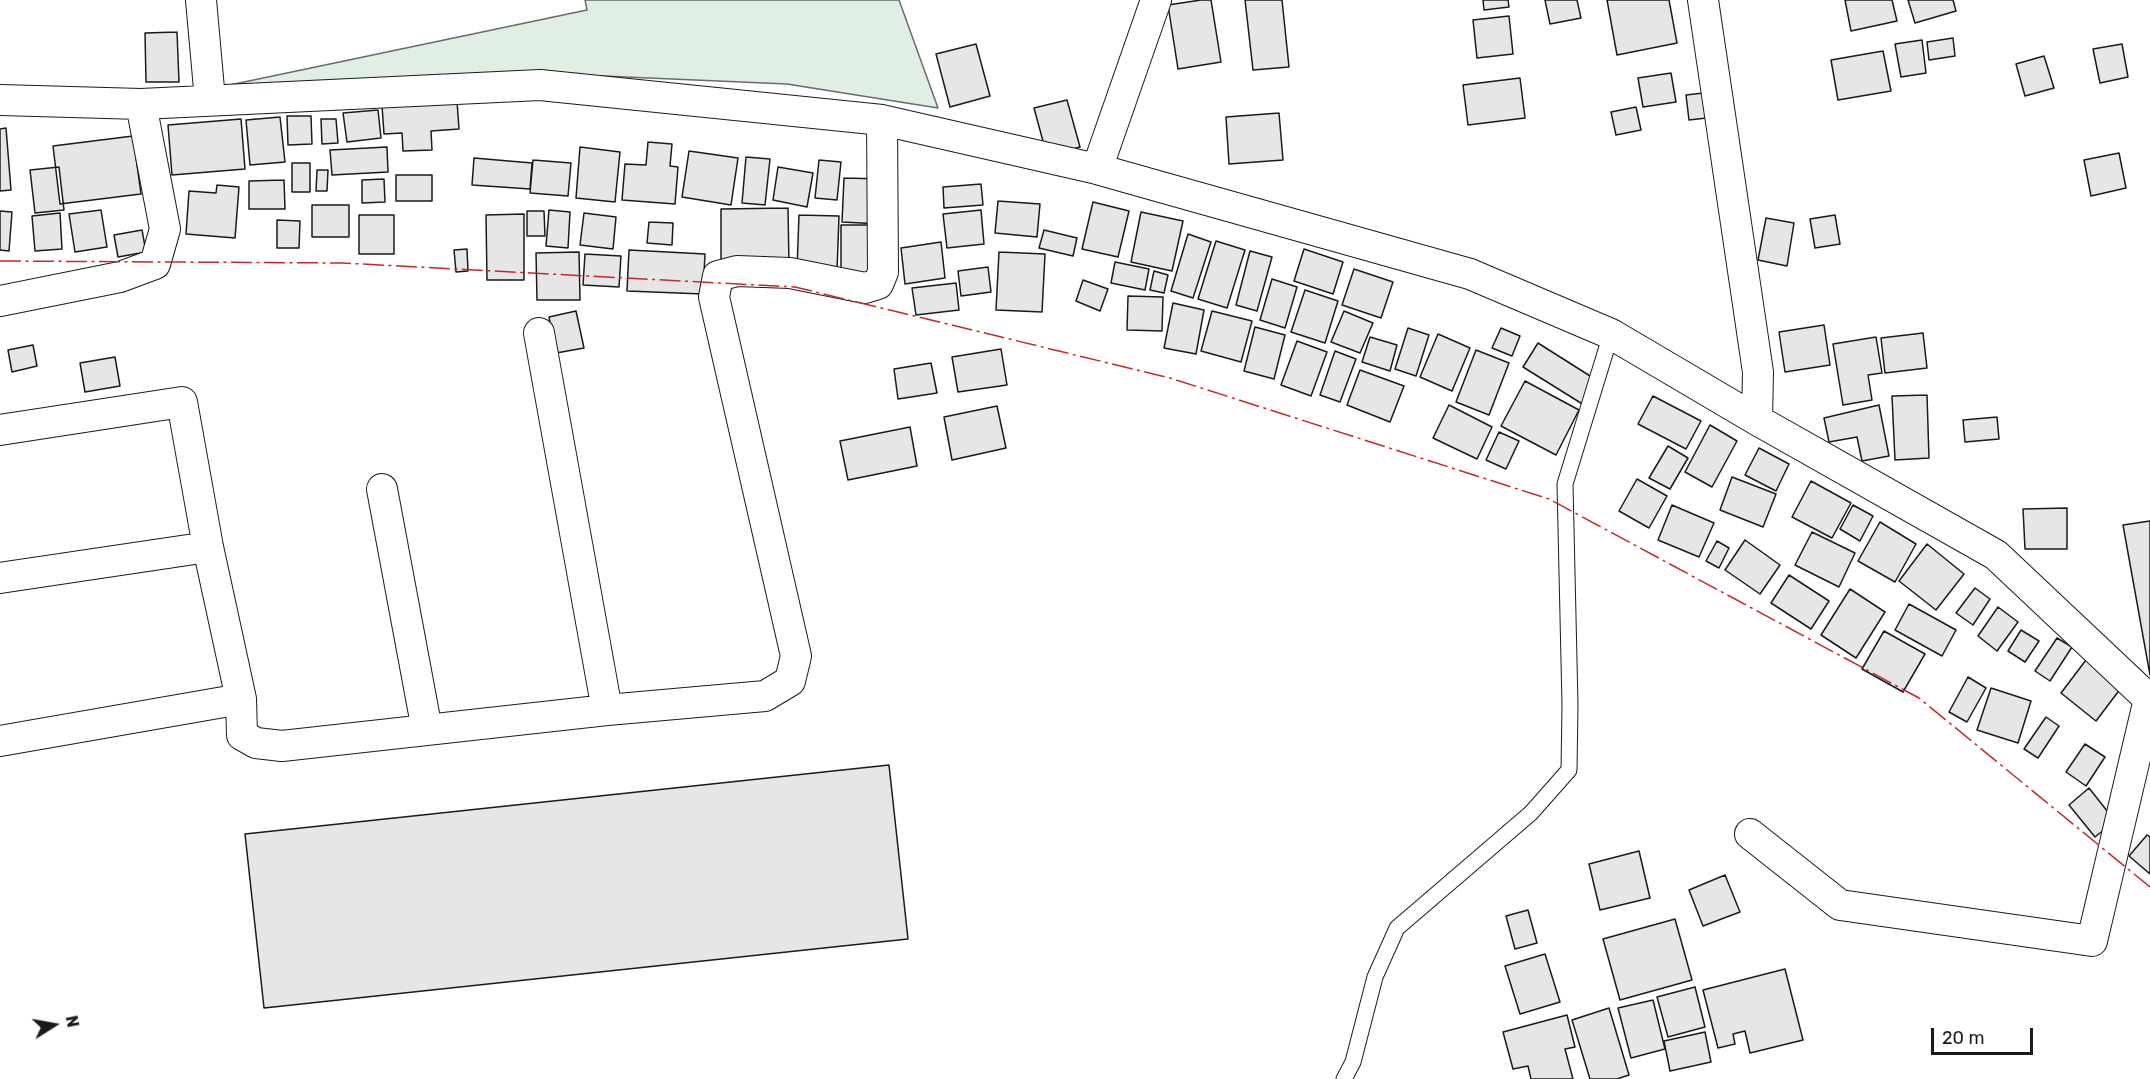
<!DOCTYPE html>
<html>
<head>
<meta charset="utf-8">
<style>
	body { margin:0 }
	#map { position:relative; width:2150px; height:1079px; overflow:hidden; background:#fff; font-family:Rubik,sans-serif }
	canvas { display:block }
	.north { position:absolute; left:24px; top:995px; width:60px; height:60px; -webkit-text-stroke:4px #fff; paint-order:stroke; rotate:79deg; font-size:16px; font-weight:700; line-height:24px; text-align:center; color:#1a1a1a }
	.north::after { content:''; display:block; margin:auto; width:21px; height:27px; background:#1a1a1a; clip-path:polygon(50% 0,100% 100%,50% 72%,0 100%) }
	.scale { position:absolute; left:1931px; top:1028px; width:102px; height:27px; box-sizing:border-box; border:3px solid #1a1a1a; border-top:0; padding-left:8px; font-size:18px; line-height:21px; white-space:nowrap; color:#1a1a1a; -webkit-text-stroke:4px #fff; paint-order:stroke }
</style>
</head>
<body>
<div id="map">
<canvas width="2150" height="1079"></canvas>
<div class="north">N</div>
<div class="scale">20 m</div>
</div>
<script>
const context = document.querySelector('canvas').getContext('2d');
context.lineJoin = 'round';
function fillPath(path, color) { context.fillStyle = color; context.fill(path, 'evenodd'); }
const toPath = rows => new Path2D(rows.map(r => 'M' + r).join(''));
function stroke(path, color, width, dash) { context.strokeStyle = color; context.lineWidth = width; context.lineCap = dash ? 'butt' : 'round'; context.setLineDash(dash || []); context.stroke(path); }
const green = toPath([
	[585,0,899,0,938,108,787,84,534,73,225,86,587,10,585,0]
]);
fillPath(green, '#e0efe3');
stroke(green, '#6a6a6a', 1.5);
const building = toPath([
	[1201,0,1211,0,1221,62,1178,69,1168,5,1201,0],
	[1245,0,1282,0,1289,67,1253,70,1245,0],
	[1483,0,1508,0,1509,7,1484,10,1483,0],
	[1545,0,1577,0,1581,18,1550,24,1545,0],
	[1607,0,1669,0,1677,43,1617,55,1607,0],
	[1845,0,1892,0,1897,21,1851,31,1845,0],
	[1908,0,1953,0,1956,11,1915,23,1908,0],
	[1509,16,1513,54,1477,58,1473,20,1509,16],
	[177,32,179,82,146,82,145,33,177,32],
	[1953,38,1955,56,1929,60,1927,42,1953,38],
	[1922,40,1926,73,1901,77,1895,44,1922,40],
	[976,44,990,96,950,107,936,54,976,44],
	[2122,44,2128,77,2100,83,2093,49,2122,44],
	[1883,51,1891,91,1838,100,1831,60,1883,51],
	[2044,56,2054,88,2025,96,2016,64,2044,56],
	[1671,73,1676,102,1643,107,1638,78,1671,73],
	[1520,78,1525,118,1468,125,1463,85,1520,78],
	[1712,92,1715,117,1689,120,1686,95,1712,92],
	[1067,100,1080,147,1047,156,1034,108,1067,100],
	[457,101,459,129,431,131,432,150,403,151,402,133,384,134,382,106,457,101],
	[1636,107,1641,130,1616,135,1611,112,1636,107],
	[378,110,381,138,347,142,343,113,378,110],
	[1279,113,1283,160,1229,164,1226,117,1279,113],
	[287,116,311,116,312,144,288,145,287,116],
	[280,117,285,162,250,165,246,120,280,117],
	[241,119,245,169,172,175,168,125,241,119],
	[321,119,336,119,338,143,322,144,321,119],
	[6,128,11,190,0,191,0,129,6,128],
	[133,136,141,194,60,204,53,146,133,136],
	[648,142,672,144,670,166,678,167,675,204,622,200,625,164,646,165,648,142],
	[387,147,388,172,332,175,330,150,387,147],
	[580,147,620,152,615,202,576,198,580,147],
	[689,151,738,158,731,205,682,197,689,151],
	[2119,153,2126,188,2091,196,2084,160,2119,153],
	[746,157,770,159,765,205,742,203,746,157],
	[474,158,532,163,530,189,472,185,474,158],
	[533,160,571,163,568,196,530,193,533,160],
	[819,160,841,162,837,200,815,198,819,160],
	[292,163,310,163,310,192,292,192,292,163],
	[59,167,64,210,35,213,30,170,59,167],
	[778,167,813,173,807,207,773,200,778,167],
	[317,170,328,170,327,191,316,191,317,170],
	[396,175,432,175,432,201,396,201,396,175],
	[844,178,882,179,880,224,842,222,844,178],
	[384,179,385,202,362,203,362,180,384,179],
	[284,180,285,209,249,209,249,181,284,180],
	[981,184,983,205,944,208,943,187,981,184],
	[217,185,239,187,235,238,186,234,189,191,216,193,217,185],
	[998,201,1040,204,1037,237,995,233,998,201],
	[1093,202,1129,211,1118,257,1082,249,1093,202],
	[312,205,349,205,349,237,312,237,312,205],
	[788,208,789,266,721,266,721,209,788,208],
	[101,210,107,247,75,252,69,214,101,210],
	[549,210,570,212,568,248,546,246,549,210],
	[981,210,984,244,947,248,943,214,981,210],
	[0,211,12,212,9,251,0,250,0,211],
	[527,211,544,211,545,236,527,236,527,211],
	[1141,212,1183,221,1172,271,1131,262,1141,212],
	[60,213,62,249,35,251,32,216,60,213],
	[584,213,616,217,613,249,580,245,584,213],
	[524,214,524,280,487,280,486,215,524,214],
	[359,215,394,215,394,254,359,254,359,215],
	[799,215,839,216,837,271,797,269,799,215],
	[1835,215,1840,244,1815,248,1810,219,1835,215],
	[1766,218,1794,223,1787,266,1758,260,1766,218],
	[277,220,300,221,299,248,277,248,277,220],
	[649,222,673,223,672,245,647,243,649,222],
	[841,225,877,225,878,278,841,278,841,225],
	[142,230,146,252,118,257,114,235,142,230],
	[1044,230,1077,238,1073,256,1039,248,1044,230],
	[1188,234,1211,242,1193,298,1171,291,1188,234],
	[1216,241,1245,250,1227,308,1198,299,1216,241],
	[941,242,945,278,905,284,901,248,941,242],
	[467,249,468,271,456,272,454,250,467,249],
	[1304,249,1343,262,1333,294,1294,281,1304,249],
	[629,250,705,254,703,294,627,291,629,250],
	[1250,251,1272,257,1257,311,1236,305,1250,251],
	[579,252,580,300,537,300,536,253,579,252],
	[999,252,1045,254,1042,312,996,310,999,252],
	[585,254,621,256,619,287,583,285,585,254],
	[1115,262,1149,269,1145,290,1111,283,1115,262],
	[988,267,991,292,961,296,958,271,988,267],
	[1354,269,1393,282,1381,318,1342,305,1354,269],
	[1154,271,1168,275,1164,293,1150,290,1154,271],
	[1272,279,1297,287,1285,328,1260,320,1272,279],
	[1083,280,1108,289,1100,311,1076,301,1083,280],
	[956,283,959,310,916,315,912,288,956,283],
	[1305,290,1338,301,1325,343,1291,332,1305,290],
	[1128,296,1163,297,1162,331,1127,330,1128,296],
	[1173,303,1204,310,1196,354,1164,348,1173,303],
	[576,311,584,348,556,353,549,317,576,311],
	[1212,311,1252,321,1241,362,1201,351,1212,311],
	[1344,311,1373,323,1360,353,1331,342,1344,311],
	[1824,325,1830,365,1785,372,1779,332,1824,325],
	[1255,327,1285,335,1274,379,1244,371,1255,327],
	[1408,328,1429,335,1416,376,1395,369,1408,328],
	[1501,328,1520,336,1512,356,1492,348,1501,328],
	[1923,333,1927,368,1885,373,1881,338,1923,333],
	[1438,334,1470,348,1452,391,1420,377,1438,334],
	[1370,337,1397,345,1390,371,1362,362,1370,337],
	[1876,337,1882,373,1868,375,1872,400,1843,405,1833,344,1876,337],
	[1297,341,1327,352,1311,396,1281,385,1297,341],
	[1538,343,1598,381,1584,405,1523,367,1538,343],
	[33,345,37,366,12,372,8,350,33,345],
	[1001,349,1007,385,958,392,952,357,1001,349],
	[1476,350,1509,363,1489,415,1456,402,1476,350],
	[1335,351,1356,359,1340,402,1320,395,1335,351],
	[115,357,120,386,85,392,80,363,115,357],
	[931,363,937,393,898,399,894,369,931,363],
	[1360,370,1404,386,1390,422,1347,405,1360,370],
	[1525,381,1579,410,1556,455,1501,426,1525,381],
	[1927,395,1929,458,1895,460,1892,396,1927,395],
	[1653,396,1701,421,1686,449,1638,424,1653,396],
	[1449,405,1492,427,1477,459,1433,438,1449,405],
	[1879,405,1889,456,1862,461,1857,437,1829,442,1824,418,1879,405],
	[997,406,1006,448,952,460,944,417,997,406],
	[1997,417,1999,439,1965,442,1963,420,1997,417],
	[1710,425,1737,441,1712,487,1685,472,1710,425],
	[910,427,917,466,848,480,840,441,910,427],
	[1499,432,1519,441,1506,469,1486,460,1499,432],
	[1668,446,1688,458,1670,489,1649,478,1668,446],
	[1759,448,1789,464,1776,491,1745,475,1759,448],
	[1732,477,1776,494,1763,527,1720,510,1732,477],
	[1637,479,1667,496,1649,528,1619,511,1637,479],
	[1811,481,1851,503,1832,538,1792,517,1811,481],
	[1672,505,1714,523,1699,557,1658,540,1672,505],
	[1853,505,1873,516,1860,541,1840,529,1853,505],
	[2067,508,2067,549,2025,549,2023,509,2067,508],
	[2150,521,2150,675,2123,525,2150,521],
	[1880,522,1916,544,1895,582,1858,561,1880,522],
	[1812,532,1855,553,1839,587,1795,565,1812,532],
	[1745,540,1780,565,1760,594,1725,570,1745,540],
	[1717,541,1729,548,1719,568,1706,561,1717,541],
	[1927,544,1964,574,1936,610,1899,581,1927,544],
	[1789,575,1829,601,1811,629,1771,603,1789,575],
	[1975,588,1990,599,1973,625,1956,613,1975,588],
	[1850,589,1885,612,1856,658,1821,635,1850,589],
	[1909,604,1956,630,1942,656,1895,630,1909,604],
	[1998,607,2018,622,1997,651,1978,636,1998,607],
	[2021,630,2039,641,2025,662,2008,651,2021,630],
	[1884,631,1925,654,1903,692,1862,669,1884,631],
	[2057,638,2072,647,2050,681,2035,671,2057,638],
	[2089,656,2124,684,2096,721,2061,693,2089,656],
	[1968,677,1986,688,1967,722,1949,712,1968,677],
	[1991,688,2031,701,2018,743,1977,730,1991,688],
	[2046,717,2059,726,2038,758,2024,749,2046,717],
	[2085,744,2105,757,2086,786,2066,772,2085,744],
	[889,765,908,939,264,1008,245,834,889,765],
	[2089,788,2115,821,2095,837,2069,805,2089,788],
	[2147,835,2150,837,2150,874,2129,856,2147,835],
	[1639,851,1650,898,1600,910,1589,864,1639,851],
	[1725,875,1740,912,1703,926,1689,890,1725,875],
	[1528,910,1537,943,1515,949,1506,916,1528,910],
	[1675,919,1692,980,1620,1000,1603,939,1675,919],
	[1545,954,1560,1002,1520,1014,1505,966,1545,954],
	[1785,969,1803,1040,1750,1053,1745,1031,1733,1034,1735,1044,1718,1048,1703,990,1785,969],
	[1695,987,1705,1027,1668,1037,1657,997,1695,987],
	[1653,1000,1665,1049,1631,1058,1618,1008,1653,1000],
	[1609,1008,1629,1075,1617,1079,1590,1079,1572,1020,1609,1008],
	[1567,1015,1575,1047,1565,1049,1573,1079,1531,1079,1528,1066,1513,1069,1503,1032,1567,1015],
	[1705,1032,1711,1062,1670,1071,1664,1041,1705,1032]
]);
fillPath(building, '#e6e6e6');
stroke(building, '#1a1a1a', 1.5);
const service = toPath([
	[1344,1079,1353,1062,1375,977,1397,928,1531,813,1569,770,1570,705,1565,484,1611,334]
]);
const minor = toPath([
	[201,0,210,100],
	[1703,0,1758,372,1757,420],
	[0,100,141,104,540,85,882,120,1097,169,1470,274,1611,334,1757,420,1996,555,2150,700],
	[1097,169,1156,0],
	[0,301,120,277,155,264,165,229,141,104],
	[539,333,607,710],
	[0,430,182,402,208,547,241,699,242,735,256,743,282,746,607,710,765,696,790,681,796,656,714,297,718,276,737,271,790,273,865,288,878,284,883,272,882,120],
	[382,489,427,730],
	[0,578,208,547],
	[0,741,241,699],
	[1750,834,1840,905,2092,941,2149,699]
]);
stroke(service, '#1a1a1a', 17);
stroke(minor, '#1a1a1a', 32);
stroke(service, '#fff', 15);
stroke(minor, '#fff', 30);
stroke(toPath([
	[0,261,342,263,795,287,1170,378,1549,499,1919,698,2150,887]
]), '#c62828', 1.5, [21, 4.5, 3, 4.5]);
</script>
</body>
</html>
